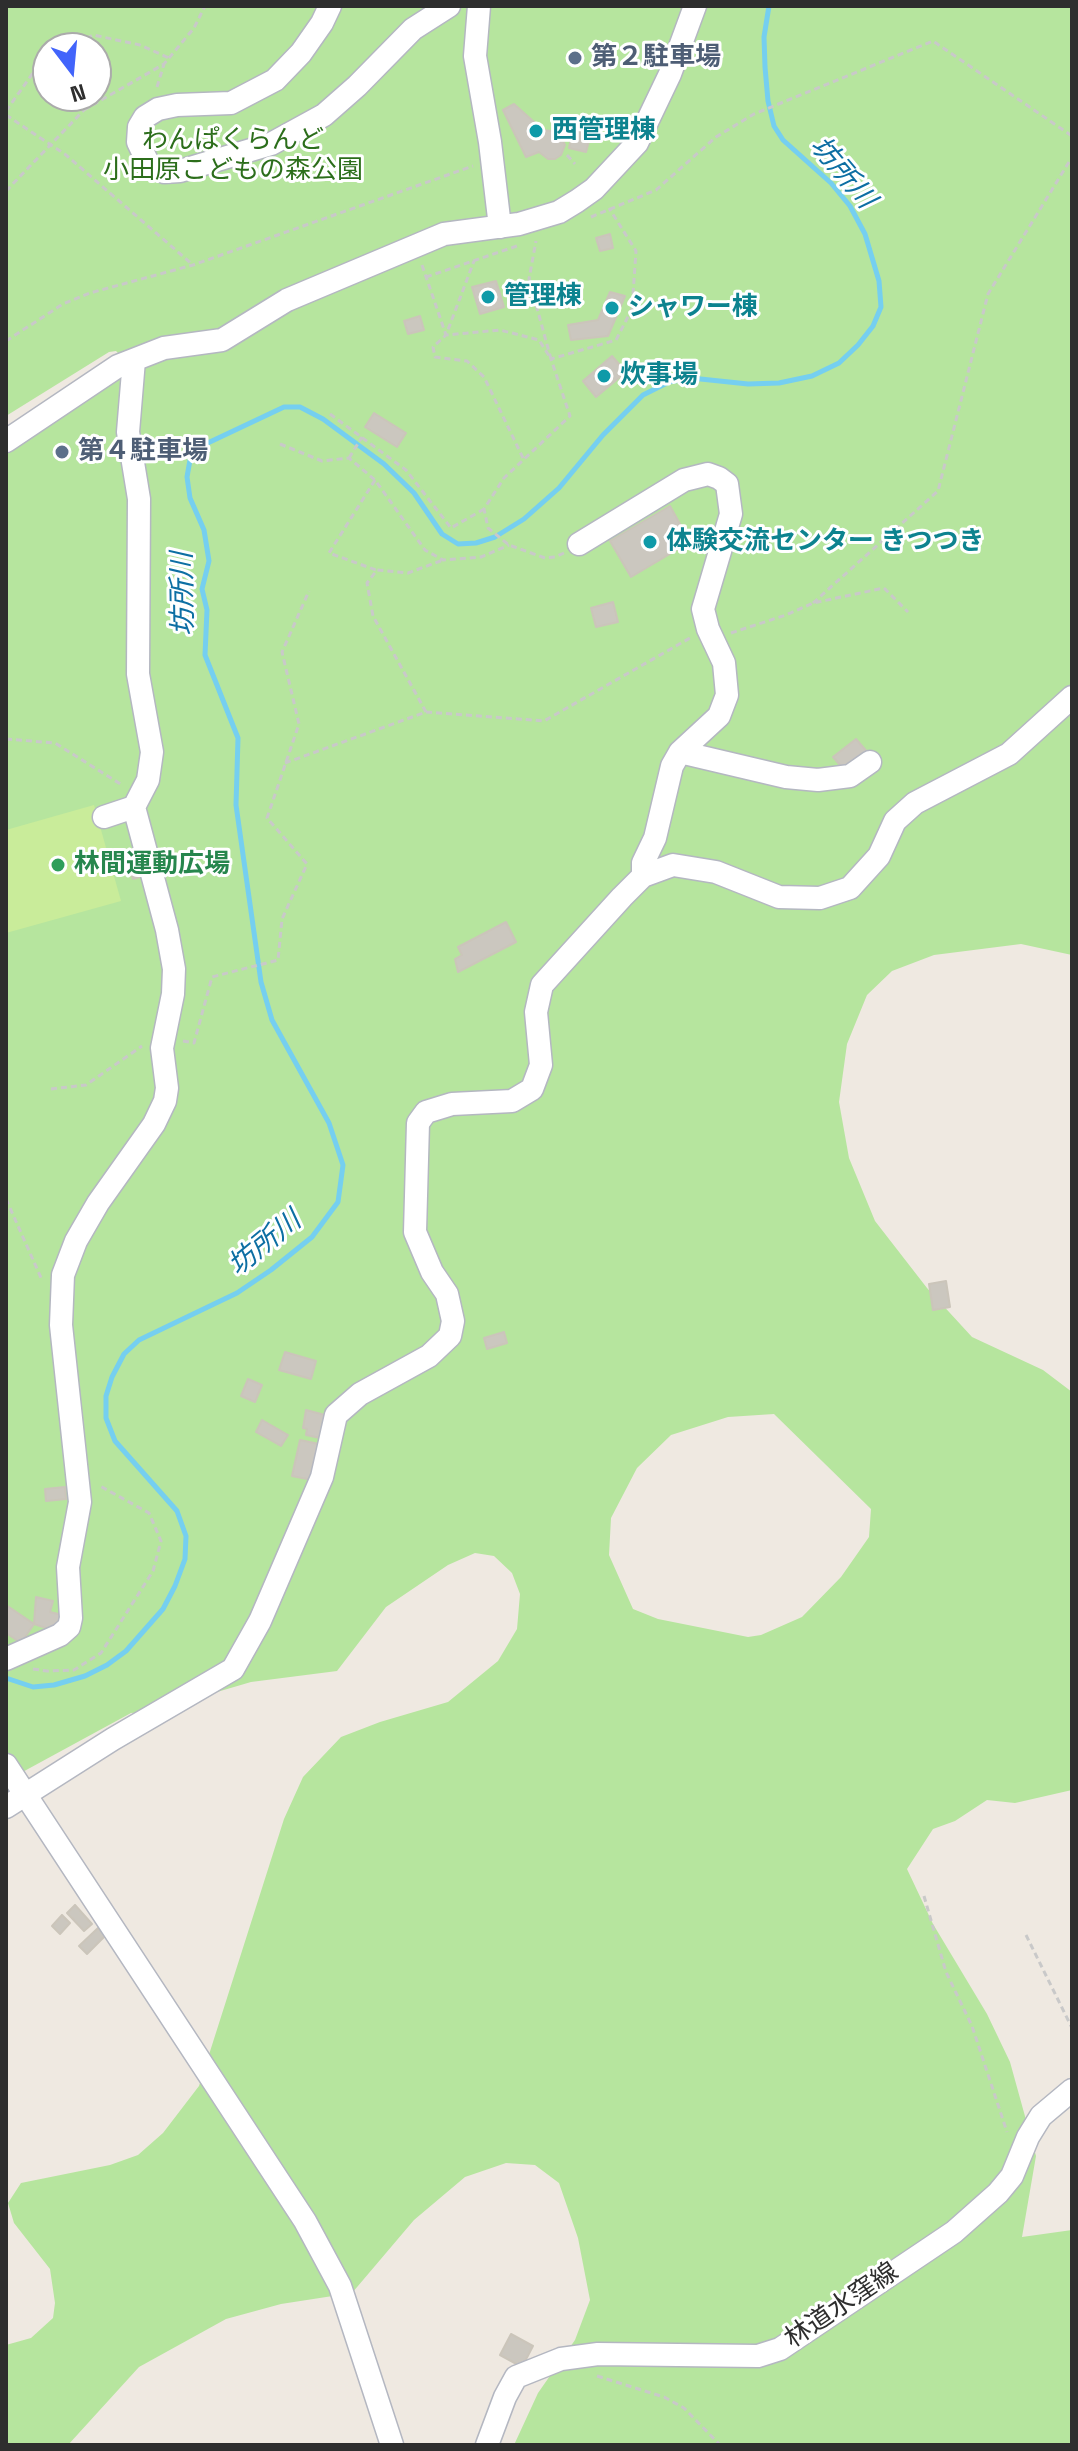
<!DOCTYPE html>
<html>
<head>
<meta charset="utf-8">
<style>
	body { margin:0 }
	#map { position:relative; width:1078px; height:2451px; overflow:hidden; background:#efe9e1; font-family:"Space Grotesk",sans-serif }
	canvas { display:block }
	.frame { position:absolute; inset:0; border:8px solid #2e2e2e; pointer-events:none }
	.north { position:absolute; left:32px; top:32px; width:80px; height:80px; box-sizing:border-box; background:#fff; border:2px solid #ababab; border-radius:50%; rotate:164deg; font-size:22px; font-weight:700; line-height:32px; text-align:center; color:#2e2e2e }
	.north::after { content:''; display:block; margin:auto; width:28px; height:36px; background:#4264fb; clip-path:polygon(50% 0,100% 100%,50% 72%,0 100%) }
</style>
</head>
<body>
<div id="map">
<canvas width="1078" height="2451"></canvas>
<div class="frame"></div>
<div class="north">N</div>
</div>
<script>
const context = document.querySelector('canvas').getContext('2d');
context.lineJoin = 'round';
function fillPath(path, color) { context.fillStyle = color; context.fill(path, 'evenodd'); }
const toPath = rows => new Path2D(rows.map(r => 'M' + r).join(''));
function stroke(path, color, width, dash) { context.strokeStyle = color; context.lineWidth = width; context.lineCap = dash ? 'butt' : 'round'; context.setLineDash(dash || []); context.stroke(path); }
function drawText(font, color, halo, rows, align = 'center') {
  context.font = font + ' "Space Grotesk","Noto Sans JP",sans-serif'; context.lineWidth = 6; context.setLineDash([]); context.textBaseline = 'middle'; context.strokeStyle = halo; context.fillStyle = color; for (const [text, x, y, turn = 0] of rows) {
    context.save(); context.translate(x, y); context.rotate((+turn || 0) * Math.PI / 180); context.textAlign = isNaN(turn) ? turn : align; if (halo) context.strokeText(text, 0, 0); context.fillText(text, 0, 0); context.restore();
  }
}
fillPath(toPath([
	[6,6,1072,6,1072,955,1021,944,934,955,892,971,867,995,847,1044,839,1102,849,1158,875,1221,927,1288,972,1337,1043,1370,1072,1392,1072,1790,1015,1803,987,1800,955,1821,933,1829,907,1869,933,1924,987,2014,1010,2062,1036,2156,1022,2237,1072,2230,1072,2445,514,2445,538,2393,575,2340,590,2300,578,2238,559,2183,535,2165,506,2163,465,2177,414,2220,352,2293,281,2304,226,2319,139,2367,68,2445,6,2445,6,2345,31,2338,53,2318,55,2303,50,2269,14,2223,8,2203,21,2183,110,2165,138,2155,163,2133,199,2086,284,1819,303,1777,341,1737,380,1722,448,1702,498,1661,517,1629,520,1594,512,1573,494,1556,475,1553,448,1565,386,1607,337,1671,251,1682,149,1712,131,1713,6,1781,6,454,103,388,130,365,116,351,109,352,6,416],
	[48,48,96,48,96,96,48,96],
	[774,1414,871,1509,869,1537,841,1577,802,1617,761,1635,748,1637,658,1619,633,1609,609,1555,611,1518,637,1468,671,1435,728,1417]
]), '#b6e59e');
fillPath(toPath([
	[94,805,121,901,6,933,6,830]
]), '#c9ec9a');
stroke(toPath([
	[6,1678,33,1687,54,1685,85,1676,107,1665,126,1651,163,1609,175,1586,185,1559,186,1536,177,1511,115,1441,106,1418,106,1396,112,1377,124,1354,139,1340,237,1293,271,1270,312,1237,338,1202,343,1165,329,1123,272,1020,261,982,236,805,238,738,205,655,207,610,202,589,209,561,204,530,190,498,187,477,190,460,195,449,284,407,300,407,323,419,384,464,414,493,442,534,458,544,476,543,495,537,524,519,559,488,603,435,643,395,669,382,691,378,748,384,779,383,812,376,839,363,858,345,873,326,881,307,879,281,865,234,850,206,831,183,783,140,774,126,768,101,765,67,764,37,769,6]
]), '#75cff0', 5);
const building = toPath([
	[514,104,543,130,559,132,565,145,561,155,555,159,548,159,539,152,526,157,503,110,514,104],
	[570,116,594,123,586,152,569,148,573,131,566,130,570,116],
	[610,234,613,248,600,251,596,238,610,234],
	[496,281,504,307,480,314,472,287,496,281],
	[610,292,625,296,608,336,571,340,568,325,598,320,610,292],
	[420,316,424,330,408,334,404,321,420,316],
	[612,356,626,372,596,397,583,381,612,356],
	[374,413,406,433,397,447,365,427,374,413],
	[670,506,690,542,631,577,610,541,670,506],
	[613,602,618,622,596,627,591,608,613,602],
	[856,739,869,754,847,773,833,757,856,739],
	[139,851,146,875,133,879,126,855,139,851],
	[506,922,516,942,458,972,455,959,462,955,458,947,506,922],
	[946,1281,950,1307,933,1310,929,1284,946,1281],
	[504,1332,507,1343,487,1349,484,1338,504,1332],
	[285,1352,316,1361,311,1379,279,1370,285,1352],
	[248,1379,262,1385,255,1402,241,1396,248,1379],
	[306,1410,325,1415,320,1438,306,1435,307,1429,303,1428,306,1410],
	[262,1420,288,1435,281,1446,256,1432,262,1420],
	[300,1440,319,1444,312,1480,292,1476,300,1440],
	[65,1487,66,1499,46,1501,45,1489,65,1487],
	[36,1597,53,1601,50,1612,62,1615,58,1632,34,1624,36,1597],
	[6,1605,34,1624,21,1643,6,1633,6,1605],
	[75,1905,92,1924,84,1931,67,1913,75,1905],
	[62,1915,70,1923,60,1934,52,1926,62,1915],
	[98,1928,105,1936,87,1954,79,1946,98,1928],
	[511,2334,533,2346,522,2367,500,2355,511,2334]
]);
fillPath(building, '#cbc7bf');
stroke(building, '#cbc5ba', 2);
const minor = toPath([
	[330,6,322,23,301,53,275,80,231,103,177,105,158,109,145,117,139,127,138,142,149,165,164,172,180,171,271,144,324,115,357,86,413,29,449,6],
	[479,6,475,56,490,142,500,227],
	[6,441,118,366,164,348,222,340,287,300,444,234,519,224,559,212,577,201,594,189,637,143,670,74,695,6],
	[579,544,684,480,708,474,719,478,727,484,731,514,703,609,708,629,724,663,727,695,719,716,680,752,672,766,655,838,643,863,643,876],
	[680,752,786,777,818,780,850,776,870,762],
	[104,817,134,807],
	[6,1659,60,1635,69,1627,71,1618,68,1567,80,1502,61,1325,63,1275,76,1241,98,1203,154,1124,165,1101,167,1088,162,1048,173,994,174,969,167,930,134,807,148,780,152,752,138,674,139,499,128,432,134,360],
	[6,1765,305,2221,340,2286,392,2445],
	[6,1807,113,1739,233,1669,260,1621,322,1477,336,1415,360,1394,429,1356,450,1336,453,1321,447,1294,432,1272,415,1232,418,1123,426,1112,452,1104,512,1101,532,1089,541,1065,536,1012,542,985,622,897,643,876,673,865,716,872,779,897,820,898,850,888,879,856,895,821,915,803,1009,754,1072,697],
	[487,2445,505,2397,516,2377,561,2359,598,2354,758,2356,780,2349,954,2232,998,2193,1012,2176,1028,2137,1041,2116,1072,2090]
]);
stroke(minor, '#b4b7c1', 25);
stroke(toPath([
	[69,48,93,35,140,45,169,58],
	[157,87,164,64],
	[84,110,164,64,194,28,205,6],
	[6,111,40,63,48,59],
	[6,115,66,155,193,265],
	[567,155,575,164],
	[591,217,656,190,716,137,754,114,933,41,1072,136],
	[422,265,446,335,474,261],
	[426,277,517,246],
	[6,341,63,304,90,293,193,265,473,166],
	[330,414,406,470,451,528,484,509],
	[280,444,322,461,349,458,375,480,425,550,443,560,481,557,509,545],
	[349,458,362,437],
	[523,458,484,377,467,361,435,357,433,347,446,335,500,330,539,340,551,359,529,279,536,241],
	[375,480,329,553,376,570],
	[564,553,555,557,545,558,509,545,488,528,484,509,504,478,570,416,551,359,616,340,632,309,636,251,609,208],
	[813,603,938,491,988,294,1072,157],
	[731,633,786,615,813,603,884,588,908,612],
	[426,712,373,616,367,583,377,570,408,573,443,560],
	[6,739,55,743,122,785],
	[285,763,426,712,544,721,690,638],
	[183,1041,194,1043,212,977,278,960,282,919,307,864,267,818,299,724,282,652,309,591],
	[51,1089,86,1085,142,1046],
	[6,1199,42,1280],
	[33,1669,47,1671,74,1670,101,1653,153,1571,161,1541,149,1513,100,1486],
	[924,1896,946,1972,972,2026,1007,2132],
	[1026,1935,1072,2028],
	[597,2376,664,2397,684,2408,720,2445]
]), '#c9c9c9', 3, [6, 4]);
stroke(minor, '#fff', 22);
stroke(toPath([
	[6,191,84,110]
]), '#c9c9c9', 3, [6, 4]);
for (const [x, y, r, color] of [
	[575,58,8,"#5c6f8a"],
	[536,131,8,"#0f9aa8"],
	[488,297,8,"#0f9aa8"],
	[612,308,8,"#0f9aa8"],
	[604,376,8,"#0f9aa8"],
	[62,452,8,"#5c6f8a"],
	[650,542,8,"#0f9aa8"],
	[58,865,8,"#2e9e5b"]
]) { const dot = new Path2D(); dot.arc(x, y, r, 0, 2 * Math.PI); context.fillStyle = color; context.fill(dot); stroke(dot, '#fff', 3); }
drawText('bold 26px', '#4e5e75', '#fff', [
	["第２駐車場",591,58],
	["第４駐車場",78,452]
], 'left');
drawText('bold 26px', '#0d838f', '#fff', [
	["西管理棟",552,131],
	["管理棟",504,297],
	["シャワー棟",628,308],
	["炊事場",620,376],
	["体験交流センター きつつき",666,542]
], 'left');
drawText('26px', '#2c6e1b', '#fff', [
	["わんぱくらんど",233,141],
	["小田原こどもの森公園",233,171]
]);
drawText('bold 26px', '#27864d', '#fff', [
	["林間運動広場",74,865]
], 'left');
drawText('26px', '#2e2e2e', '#fff', [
	["林道水窪線",842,2306,-34]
]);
drawText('italic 28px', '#0d6fa3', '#fff', [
	["坊所川",842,173,50],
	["坊所川",184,594,-91],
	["坊所川",265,1244,-39]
]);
</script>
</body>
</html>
